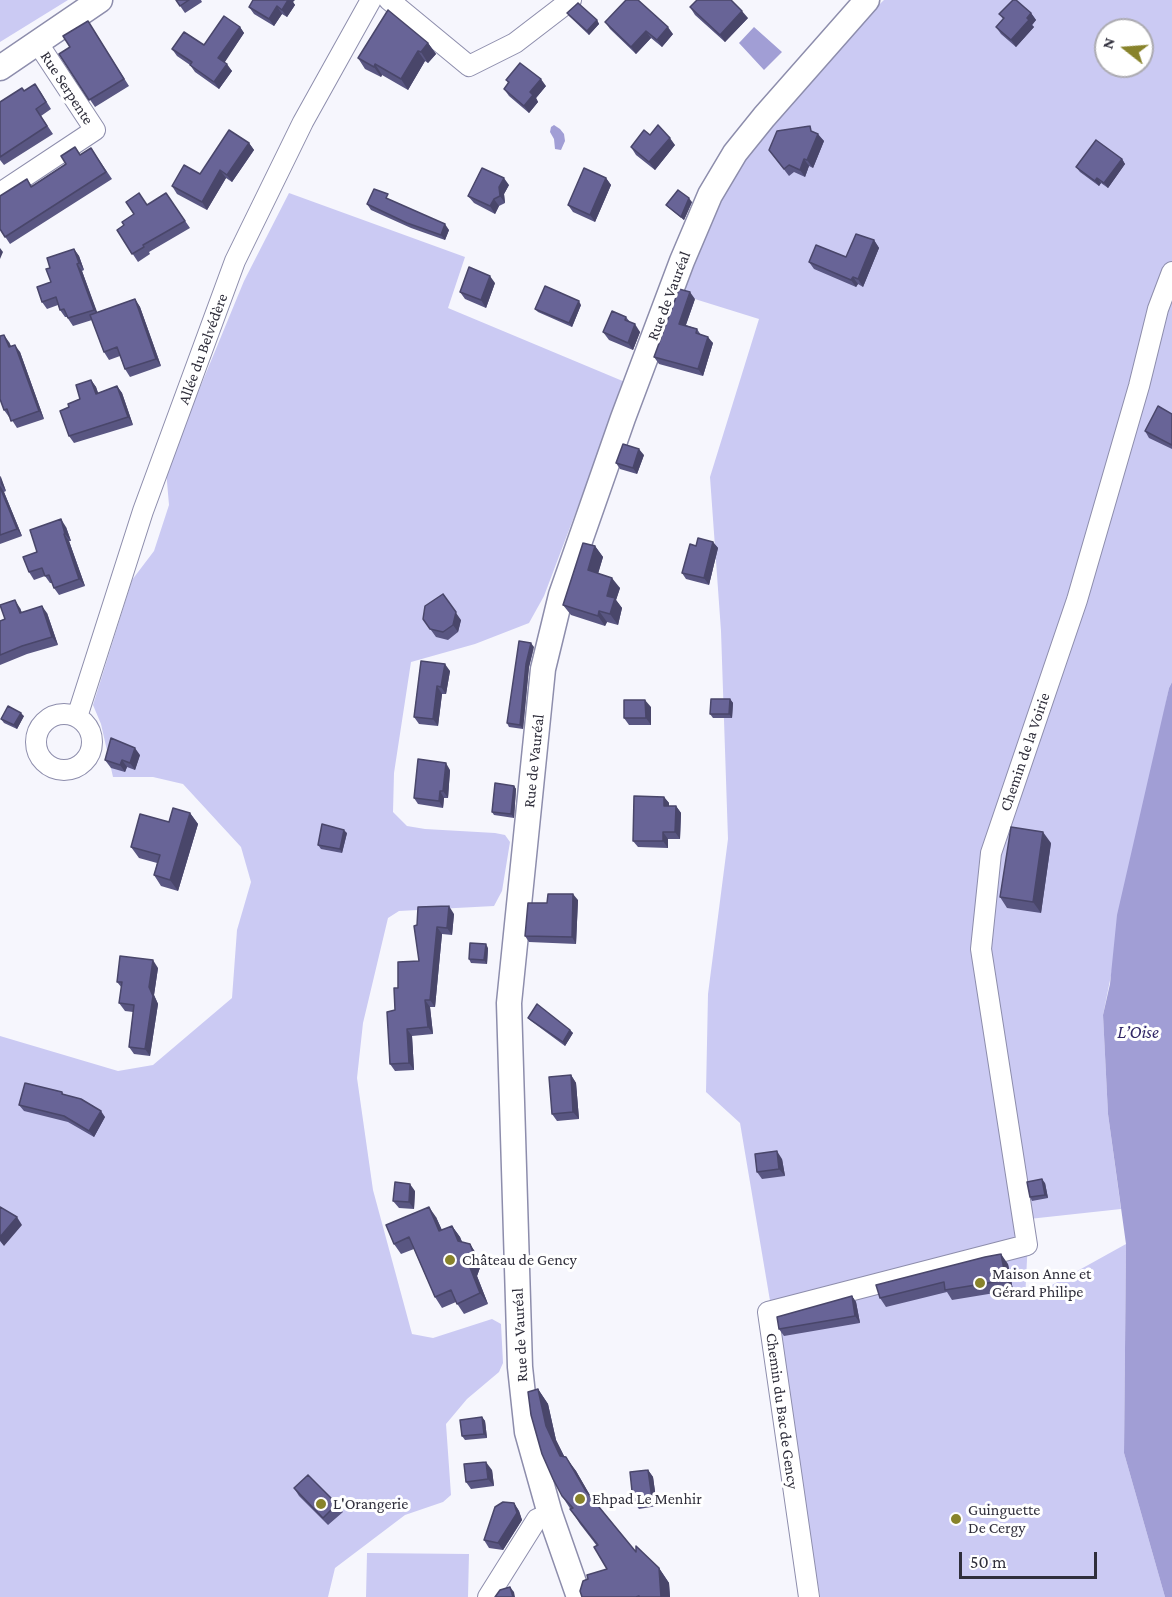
<!DOCTYPE html>
<html>
<head>
<meta charset="utf-8">
<style>
	body { margin:0 }
	#map { position:relative; width:1172px; height:1597px; overflow:hidden; background:#f6f6fd; font-family:"Crimson Pro",serif }
	canvas { display:block }
	.north { position:absolute; left:1094px; top:18px; width:60px; height:60px; box-sizing:border-box; background:#fff; border:2px solid #acabb1; border-radius:50%; rotate:287deg; font-size:16px; font-weight:700; line-height:24px; text-align:center; color:#2f2e3b }
	.north::after { content:''; display:block; margin:auto; width:21px; height:27px; background:#88832b; clip-path:polygon(50% 0,100% 100%,50% 72%,0 100%) }
	.scale { position:absolute; left:959px; top:1552px; width:138px; height:27px; box-sizing:border-box; border:3px solid #2f2e3b; border-top:0; padding-left:8px; font-size:18px; line-height:21px; white-space:nowrap; color:#2f2e3b; -webkit-text-stroke:4px #fff; paint-order:stroke }
</style>
</head>
<body>
<div id="map">
<canvas width="1172" height="1597"></canvas>
<div class="north">N</div>
<div class="scale">50 m</div>
</div>
<script>
const context = document.querySelector('canvas').getContext('2d');
context.lineJoin = 'round';
function fillPath(path, color) { context.fillStyle = color; context.fill(path, 'evenodd'); }
const toPath = rows => new Path2D(rows.map(r => 'M' + r).join(''));
function stroke(path, color, width, dash) { context.strokeStyle = color; context.lineWidth = width; context.lineCap = dash ? 'butt' : 'round'; context.setLineDash(dash || []); context.stroke(path); }
function drawText(font, color, halo, rows, align = 'center') {
  context.font = font + ' "Crimson Pro",serif'; context.lineWidth = 6; context.setLineDash([]); context.textBaseline = 'middle'; context.strokeStyle = halo; context.fillStyle = color; for (const [text, x, y, turn = 0] of rows) {
    context.save(); context.translate(x, y); context.rotate((+turn || 0) * Math.PI / 180); context.textAlign = isNaN(turn) ? turn : align; if (halo) context.strokeText(text, 0, 0); context.fillText(text, 0, 0); context.restore();
  }
}
fillPath(toPath([
	[0,0,68,0,0,42],
	[884,0,1172,0,1172,682,1169,688,1103,1015,1108,1114,1121,1209,1029,1219,1025,1300,1126,1244,1124,1453,1165,1597,820,1597,740,1123,706,1092,708,994,728,839,721,631,710,477,759,319,682,295,717,198,743,158,860,23],
	[1106,30,1142,30,1142,66,1106,66],
	[289,193,465,257,448,308,625,382,544,596,529,623,475,644,411,662,394,773,393,812,407,826,425,829,495,833,505,835,510,842,502,891,494,906,399,911,388,918,363,1023,357,1078,373,1190,412,1334,433,1338,492,1319,501,1324,503,1363,499,1372,467,1399,446,1424,451,1495,443,1502,405,1515,335,1568,328,1597,0,1597,0,1036,118,1071,153,1065,232,998,237,930,251,882,241,847,183,784,153,777,113,777,101,724,93,705,132,580,154,551,169,505,166,470,244,281],
	[367,1553,469,1554,468,1597,366,1597]
]), '#cbcaf3');
fillPath(toPath([
	[754,27,782,52,764,70,739,43],
	[554,125,560,129,564,134,565,141,561,150,555,149,554,139,550,132,551,127],
	[1172,682,1172,1597,1165,1597,1124,1453,1126,1244,1108,1114,1103,1015,1110,984,1117,915,1169,688]
]), '#a19ed5');
const minor = toPath([
	[389,0,469,66,515,43,571,0],
	[0,193,95,130,37,42],
	'36 742a28 28 0 1 1 56 0a28 28 0 1 1-56 0Z',
	[77,717,143,511,235,261,303,122,371,0],
	[488,1597,537,1519,550,1514],
	[809,1597,768,1312,1027,1245,981,949,991,853,1077,600,1139,386,1158,309,1172,272]
]);
const tertiary = toPath([
	[0,68,100,0],
	[579,1597,550,1514,527,1432,520,1367,509,1003,543,669,561,595,623,418,682,261,710,195,735,153,764,117,867,0]
]);
stroke(minor, '#8d8dac', 22);
stroke(tertiary, '#8d8dac', 27);
stroke(minor, '#fff', 20);
stroke(tertiary, '#fff', 24);
fillPath(toPath([
	[176,0,201,0,202,2,185,13],
	[293,2,295,5,287,17,282,14,274,26,254,14,249,7],
	[690,7,748,18,725,42,695,15],
	[567,13,597,20,599,24,589,35,569,16],
	[1031,13,1036,20,1032,25,1034,27,1016,47,1001,34,996,27,1003,19,999,14],
	[88,21,129,86,95,107,59,54,70,47],
	[605,22,673,34,662,47,651,38,636,54,610,29],
	[240,27,244,33,224,62,232,71,219,89,195,72,190,65,177,56,172,49,204,45],
	[428,43,436,54,428,63,425,61,408,90,382,75,381,77,365,69,358,58],
	[506,80,546,86,536,98,538,102,529,113,509,96,504,89,508,83],
	[24,91,40,91,51,109,41,116,53,134,4,165,0,160,0,102],
	[815,133,824,141,813,168,809,166,805,177,794,172,789,176,769,150],
	[650,135,675,145,655,170,636,155,631,147],
	[249,143,254,150,232,182,226,178,207,210,177,194,172,186,200,174],
	[91,148,112,179,10,244,0,229,1,196,27,179,32,186],
	[1122,159,1125,164,1108,188,1101,183,1099,186,1080,172,1076,167],
	[606,178,611,185,595,222,573,212,568,205],
	[509,185,504,194,505,203,499,206,495,214,474,203,468,196],
	[166,193,190,228,149,252,150,254,138,262,117,230,124,225,148,205],
	[391,200,449,230,445,240,411,228,371,210,367,204],
	[692,202,684,220,669,208,666,205],
	[874,240,879,248,863,287,858,284,856,287,814,269,809,262,846,257],
	[74,249,79,256,84,270,82,271,97,313,135,299,140,307,161,366,130,377,125,369,120,356,109,360,104,352,92,320,73,326,67,317,65,317,60,310,58,305,47,309,42,302,51,282,50,268],
	[495,283,486,308,465,299,460,292],
	[695,299,686,325,697,329,701,335,713,343,703,376,659,364,654,357],
	[581,305,572,327,538,312,535,309],
	[626,317,630,322,640,332,633,350,609,340,603,332],
	[9,342,11,346,20,352,44,419,17,428,10,417,9,417,4,410],
	[91,380,96,387,98,393,117,386,122,393,133,425,74,443,69,436,69,407,80,399],
	[1172,414,1172,449,1149,438,1145,431],
	[644,455,637,474,620,469,616,463],
	[0,476,6,491,4,492,22,536,0,544],
	[66,527,71,541,69,541,85,586,59,595,54,588,52,583,50,583,45,576,34,580,29,572,37,552],
	[713,542,718,548,709,585,686,579,682,573,696,546],
	[595,546,603,557,598,573,620,588,616,600,622,608,618,625,607,622,605,626,571,615,563,605],
	[20,608,22,613,47,613,58,645,27,654,0,665,0,621,5,619],
	[423,619,461,620,458,632,448,640,436,637],
	[534,647,529,667,523,729,509,727,507,723],
	[421,661,450,671,446,694,442,694,438,726,419,724,414,717],
	[730,699,733,703,732,718,713,718,710,714],
	[651,707,651,725,629,725,624,718],
	[24,716,17,729,4,723,1,719],
	[140,755,135,770,127,767,125,772,111,768,105,760],
	[450,770,448,798,444,798,443,808,418,804,414,798],
	[514,786,516,789,514,818,494,815,492,812],
	[664,797,669,803,669,806,676,806,681,813,680,839,668,839,668,848,638,847,633,841],
	[190,813,198,824,178,891,161,886,154,875,157,863,139,858,131,847,169,822],
	[347,833,342,853,321,849,318,845],
	[1051,843,1041,913,1007,908,1000,897],
	[578,900,576,944,529,942,525,936,547,903],
	[454,914,452,935,442,934,435,1007,430,1007,433,1034,412,1036,414,1070,395,1071,390,1064,398,988,419,961,417,925],
	[488,948,487,964,471,963,469,959],
	[158,968,154,995,158,1004,150,1056,134,1054,129,1047,133,1012,125,1011,119,1003,122,988,117,982],
	[528,1018,570,1030,573,1033,565,1046,531,1021],
	[571,1075,576,1083,579,1119,557,1121,552,1114],
	[62,1092,64,1095,105,1117,94,1137,68,1122,24,1111,19,1105],
	[782,1159,785,1176,762,1179,757,1172],
	[1045,1183,1048,1198,1032,1201,1030,1197],
	[415,1191,414,1209,399,1208,393,1201],
	[436,1217,442,1230,452,1226,460,1237,462,1242,470,1244,477,1255,481,1265,477,1276,488,1304,464,1314,456,1302,442,1308,435,1297,414,1249,401,1254,394,1244],
	[1008,1264,1013,1290,952,1300,947,1292,886,1307,880,1298],
	[852,1296,856,1302,860,1323,784,1336,779,1329],
	[538,1389,548,1404,556,1440,564,1456,576,1471,591,1497,636,1552,659,1568,669,1583,670,1597,582,1597,588,1579,607,1569,597,1546,580,1524,562,1496],
	[482,1417,485,1421,487,1438,465,1440,462,1436],
	[492,1470,494,1486,471,1489,466,1482],
	[648,1470,653,1477,657,1506,639,1509,633,1501],
	[294,1488,337,1504,343,1512,328,1525,299,1496],
	[514,1503,519,1511,522,1520,503,1550,489,1548,484,1540]
]), '#595682');
fillPath(toPath([
	[288,0,295,0,293,2,295,5,287,17,282,10],
	[277,6,282,14,274,26,269,19],
	[742,11,748,18,725,42,720,35],
	[1031,13,1036,20,1032,25,1034,27,1016,47,1011,40],
	[597,20,599,24,589,35,587,31],
	[240,27,244,33,223,65,218,58],
	[668,27,673,34,662,47,657,40],
	[646,31,651,38,636,54,631,47],
	[428,43,436,54,428,63,421,52],
	[418,51,425,61,408,90,401,79],
	[227,64,232,71,219,89,214,82],
	[375,64,382,75,381,77,374,67],
	[541,79,546,86,536,98,538,102,529,113,524,106,530,92],
	[818,134,824,141,813,168,807,160],
	[670,138,675,145,655,170,649,162],
	[249,143,254,150,232,182,227,175],
	[804,159,809,166,805,177,800,170],
	[1122,159,1125,164,1108,188,1104,183],
	[220,170,226,178,207,210,202,202],
	[504,178,509,185,504,194,505,203,500,196,499,187],
	[606,178,611,185,595,222,590,215],
	[1097,178,1101,183,1099,186,1095,181],
	[689,198,692,202,684,220,681,217],
	[494,199,499,206,495,214,490,206],
	[445,224,449,230,445,240,441,235],
	[874,240,879,248,863,287,858,279],
	[0,248,3,252,0,259],
	[74,249,79,256,84,270,79,263],
	[77,264,82,271,99,317,94,310],
	[490,276,495,283,486,308,481,300],
	[853,277,858,284,856,287,851,280],
	[690,292,695,299,684,330,679,324],
	[135,299,140,307,161,366,156,359],
	[579,301,581,305,572,327,569,323],
	[635,324,640,332,633,350,628,343],
	[4,335,9,342,14,354,9,347],
	[708,337,713,343,703,376,698,369],
	[15,345,20,352,44,419,39,411],
	[91,380,96,387,101,401,96,394],
	[117,386,122,393,133,425,128,417],
	[639,449,644,455,637,474,633,468],
	[0,476,1,477,6,491,1,484],
	[0,486,4,492,22,536,17,529],
	[61,519,66,527,71,541,65,534],
	[64,534,69,541,85,586,79,579],
	[713,542,718,548,709,585,704,578],
	[595,546,603,557,596,581,588,570],
	[612,578,620,588,616,600,622,608,618,625,610,614,607,596],
	[443,594,461,620,458,632,453,625],
	[15,600,20,608,25,621,20,613],
	[42,606,47,613,58,645,52,637],
	[599,611,607,622,605,626,598,616],
	[531,643,534,647,529,667,523,729,520,725,526,664],
	[445,664,450,671,446,694,441,687],
	[437,686,442,694,438,726,433,719],
	[730,699,733,703,732,718,729,714],
	[645,700,651,707,651,725,646,718],
	[21,713,24,716,17,729,14,725],
	[135,748,140,755,135,770,130,763],
	[122,760,127,767,125,772,120,765],
	[446,763,450,770,448,798,443,791],
	[514,786,516,789,514,818,511,814],
	[440,791,444,798,443,808,439,801],
	[664,797,669,803,669,813,664,806],
	[676,806,681,813,680,839,675,832],
	[190,813,198,824,178,891,170,880],
	[344,830,347,833,342,853,340,849],
	[663,832,668,839,668,848,663,841],
	[1043,832,1051,843,1041,913,1033,902],
	[573,894,578,900,576,944,572,937],
	[449,906,454,914,452,935,447,928],
	[437,927,442,934,435,1007,430,1000],
	[486,944,488,948,487,964,484,960],
	[153,960,158,968,154,995,158,1004,150,1056,145,1049,149,987],
	[425,1000,430,1007,433,1034,428,1027],
	[407,1029,412,1036,414,1070,409,1063],
	[570,1030,573,1033,565,1046,563,1042],
	[571,1075,576,1083,579,1119,573,1112],
	[101,1111,105,1117,94,1137,89,1131],
	[777,1151,782,1159,785,1176,779,1169],
	[1042,1179,1045,1183,1048,1198,1045,1195],
	[410,1184,415,1191,414,1209,409,1202],
	[429,1207,436,1217,447,1242,439,1231],
	[17,1217,22,1225,4,1246,0,1241,0,1237],
	[452,1226,460,1237,466,1251,458,1241],
	[470,1244,477,1255,481,1265,477,1276,488,1304,480,1293,469,1265],
	[1001,1254,1008,1264,1013,1290,1006,1280],
	[852,1296,856,1302,860,1323,855,1316],
	[538,1389,548,1404,556,1440,571,1470,560,1456,546,1426],
	[482,1417,485,1421,487,1438,484,1434],
	[566,1457,576,1471,595,1504,585,1490],
	[486,1462,492,1470,494,1486,488,1479],
	[648,1470,653,1477,657,1506,652,1499],
	[514,1503,519,1511,522,1520,503,1550,498,1543],
	[659,1568,669,1583,670,1597,661,1597],
	[510,1587,514,1592,515,1597,513,1597]
]), '#49466a');
const building = toPath([
	[176,0,189,0,180,6,176,0],
	[253,0,288,0,282,10,277,6,269,19,249,7,253,0],
	[626,0,638,0,668,27,657,40,646,31,631,47,605,22,626,0],
	[697,0,731,0,742,11,720,35,690,7,697,0],
	[1013,0,1016,0,1031,13,1027,18,1029,20,1011,40,996,27,1004,18,999,14,1013,0],
	[578,3,597,20,587,31,567,13,578,3],
	[388,10,428,43,421,52,418,51,401,79,375,64,374,67,358,58,388,10],
	[224,16,240,27,218,58,227,64,214,82,190,65,192,62,172,49,184,32,204,45,224,16],
	[88,21,124,79,89,100,59,54,70,47,63,36,88,21],
	[520,63,541,79,530,92,533,95,524,106,504,89,509,82,506,80,520,63],
	[35,84,46,102,36,109,47,126,0,157,0,102,22,88,24,91,35,84],
	[658,125,670,138,649,162,631,147,644,130,650,135,658,125],
	[810,126,811,131,818,134,807,160,804,159,800,170,789,165,784,169,769,150,777,131,810,126],
	[229,130,249,143,227,175,220,170,202,202,172,186,184,165,200,174,229,130],
	[1096,140,1122,159,1104,183,1097,178,1095,181,1076,167,1096,140],
	[75,147,80,155,91,148,106,172,5,237,0,229,0,196,27,179,31,187,66,164,61,156,75,147],
	[482,168,504,178,499,187,500,196,494,199,490,206,468,196,482,168],
	[584,168,606,178,590,215,568,205,584,168],
	[374,189,388,194,386,198,445,224,441,235,407,223,367,204,374,189],
	[678,190,689,198,681,217,666,205,678,190],
	[139,193,147,205,166,193,185,221,143,245,144,247,132,254,117,230,124,225,122,222,134,214,126,202,139,193],
	[856,234,874,240,858,279,853,277,851,280,809,262,816,245,846,257,856,234],
	[74,249,79,263,77,264,94,310,68,318,64,309,60,310,56,297,42,302,37,287,51,282,46,269,50,268,47,258,74,249],
	[469,267,490,276,481,300,460,292,469,267],
	[545,286,579,301,569,323,535,309,545,286],
	[679,289,690,292,679,324,697,329,696,333,708,337,698,369,654,357,679,289],
	[135,299,156,359,125,369,117,347,104,352,90,315,135,299],
	[612,311,626,317,625,320,635,324,628,343,603,332,612,311],
	[4,335,9,347,15,345,39,411,11,421,7,409,4,410,0,399,0,336,4,335],
	[91,380,96,394,117,386,128,417,69,436,60,411,69,407,68,404,80,399,76,385,91,380],
	[1158,406,1172,414,1172,445,1145,431,1158,406],
	[623,444,639,449,633,468,616,463,623,444],
	[0,487,17,529,0,535,0,487],
	[61,519,65,534,64,534,79,579,54,588,49,575,45,576,42,568,29,572,23,557,37,552,30,530,61,519],
	[698,538,713,542,704,578,682,573,690,544,696,546,698,538],
	[583,543,595,546,588,570,612,578,607,596,615,598,610,614,599,611,598,616,563,605,583,543],
	[443,594,456,612,453,625,443,632,430,629,423,619,425,606,443,594],
	[15,600,20,613,42,606,52,637,22,646,0,655,0,621,5,619,0,605,15,600],
	[519,641,531,643,526,664,520,725,507,723,519,641],
	[421,661,445,664,441,687,437,686,433,719,414,717,421,661],
	[711,699,730,699,729,714,710,714,711,699],
	[624,700,645,700,646,718,624,718,624,700],
	[8,706,21,713,14,725,1,719,8,706],
	[111,738,135,748,130,763,122,760,120,765,105,760,111,738],
	[418,759,446,763,443,791,440,791,439,801,414,798,418,759],
	[495,783,514,786,511,814,492,812,495,783],
	[634,796,664,797,664,806,676,806,675,832,663,832,663,841,633,841,634,796],
	[173,808,190,813,170,880,154,875,160,855,131,847,140,814,169,822,173,808],
	[322,824,344,830,340,849,318,845,322,824],
	[1011,827,1043,832,1033,902,1000,897,1011,827],
	[548,894,573,894,572,937,525,936,528,903,547,903,548,894],
	[449,906,447,928,437,927,430,1000,425,1000,428,1027,407,1029,409,1063,390,1064,387,1012,395,1010,394,988,398,988,398,962,419,961,414,926,417,925,418,907,449,906],
	[470,943,486,944,484,960,469,959,470,943],
	[120,956,153,960,149,987,153,996,145,1049,129,1047,134,1005,119,1003,122,982,117,982,120,956],
	[537,1004,570,1030,563,1042,528,1018,537,1004],
	[571,1075,573,1112,552,1114,549,1077,571,1075],
	[25,1083,62,1092,62,1094,81,1099,101,1111,89,1131,64,1116,19,1105,25,1083],
	[777,1151,779,1169,757,1172,755,1154,777,1151],
	[1042,1179,1045,1195,1030,1197,1027,1182,1042,1179],
	[395,1182,410,1184,409,1202,393,1201,395,1182],
	[0,1207,17,1217,0,1237,0,1207],
	[429,1207,439,1231,452,1226,458,1241,470,1244,474,1255,469,1265,480,1293,457,1304,451,1290,435,1297,409,1237,394,1244,386,1225,429,1207],
	[1001,1254,1006,1280,945,1290,944,1282,880,1298,876,1285,985,1257,1001,1254],
	[852,1296,855,1316,779,1329,777,1317,852,1296],
	[538,1389,546,1426,560,1456,566,1457,585,1490,636,1552,636,1546,659,1568,661,1597,639,1597,639,1596,636,1597,582,1597,580,1591,583,1581,588,1579,587,1575,607,1569,594,1547,598,1545,570,1509,573,1508,562,1496,553,1479,542,1454,531,1415,528,1392,538,1389],
	[482,1417,484,1434,462,1436,460,1420,482,1417],
	[486,1462,488,1479,466,1482,464,1464,486,1462],
	[648,1470,652,1499,633,1501,630,1472,648,1470],
	[308,1475,337,1504,323,1518,294,1488,308,1475],
	[503,1502,514,1503,517,1513,498,1543,484,1540,495,1507,503,1502],
	[510,1587,513,1597,495,1597,500,1590,510,1587]
]);
fillPath(building, '#686497');
stroke(building, '#49466a', 1.5);
for (const [x, y, r, color] of [
	[450,1260,6,"#88832b"],
	[980,1283,6,"#88832b"],
	[580,1499,6,"#88832b"],
	[321,1504,6,"#88832b"],
	[956,1519,6,"#88832b"]
]) { const dot = new Path2D(); dot.arc(x, y, r, 0, 2 * Math.PI); context.fillStyle = color; context.fill(dot); stroke(dot, '#fff', 2); }
drawText('16px', '#2f2e3b', '#fff', [
	["Rue Serpente",67,88,57],
	["Rue de Vauréal",669,296,-69],
	["Allée du Belvédère",203,349,-70],
	["Chemin de la Voirie",1025,752,-71],
	["Rue de Vauréal",534,761,-84],
	["Rue de Vauréal",520,1335,-93],
	["Chemin du Bac de Gency",782,1411,82]
]);
drawText('16px', '#2f2e3b', '#fff', [
	["Château de Gency",462,1260],
	["Maison Anne et",992,1274],
	["Gérard Philipe",992,1292],
	["Ehpad Le Menhir",592,1499],
	["L'Orangerie",333,1504],
	["Guinguette",968,1510],
	["De Cergy",968,1528]
], 'left');
drawText('italic 18px', '#312667', '#fff', [
	["L’Oise",1138,1032]
]);
</script>
</body>
</html>
